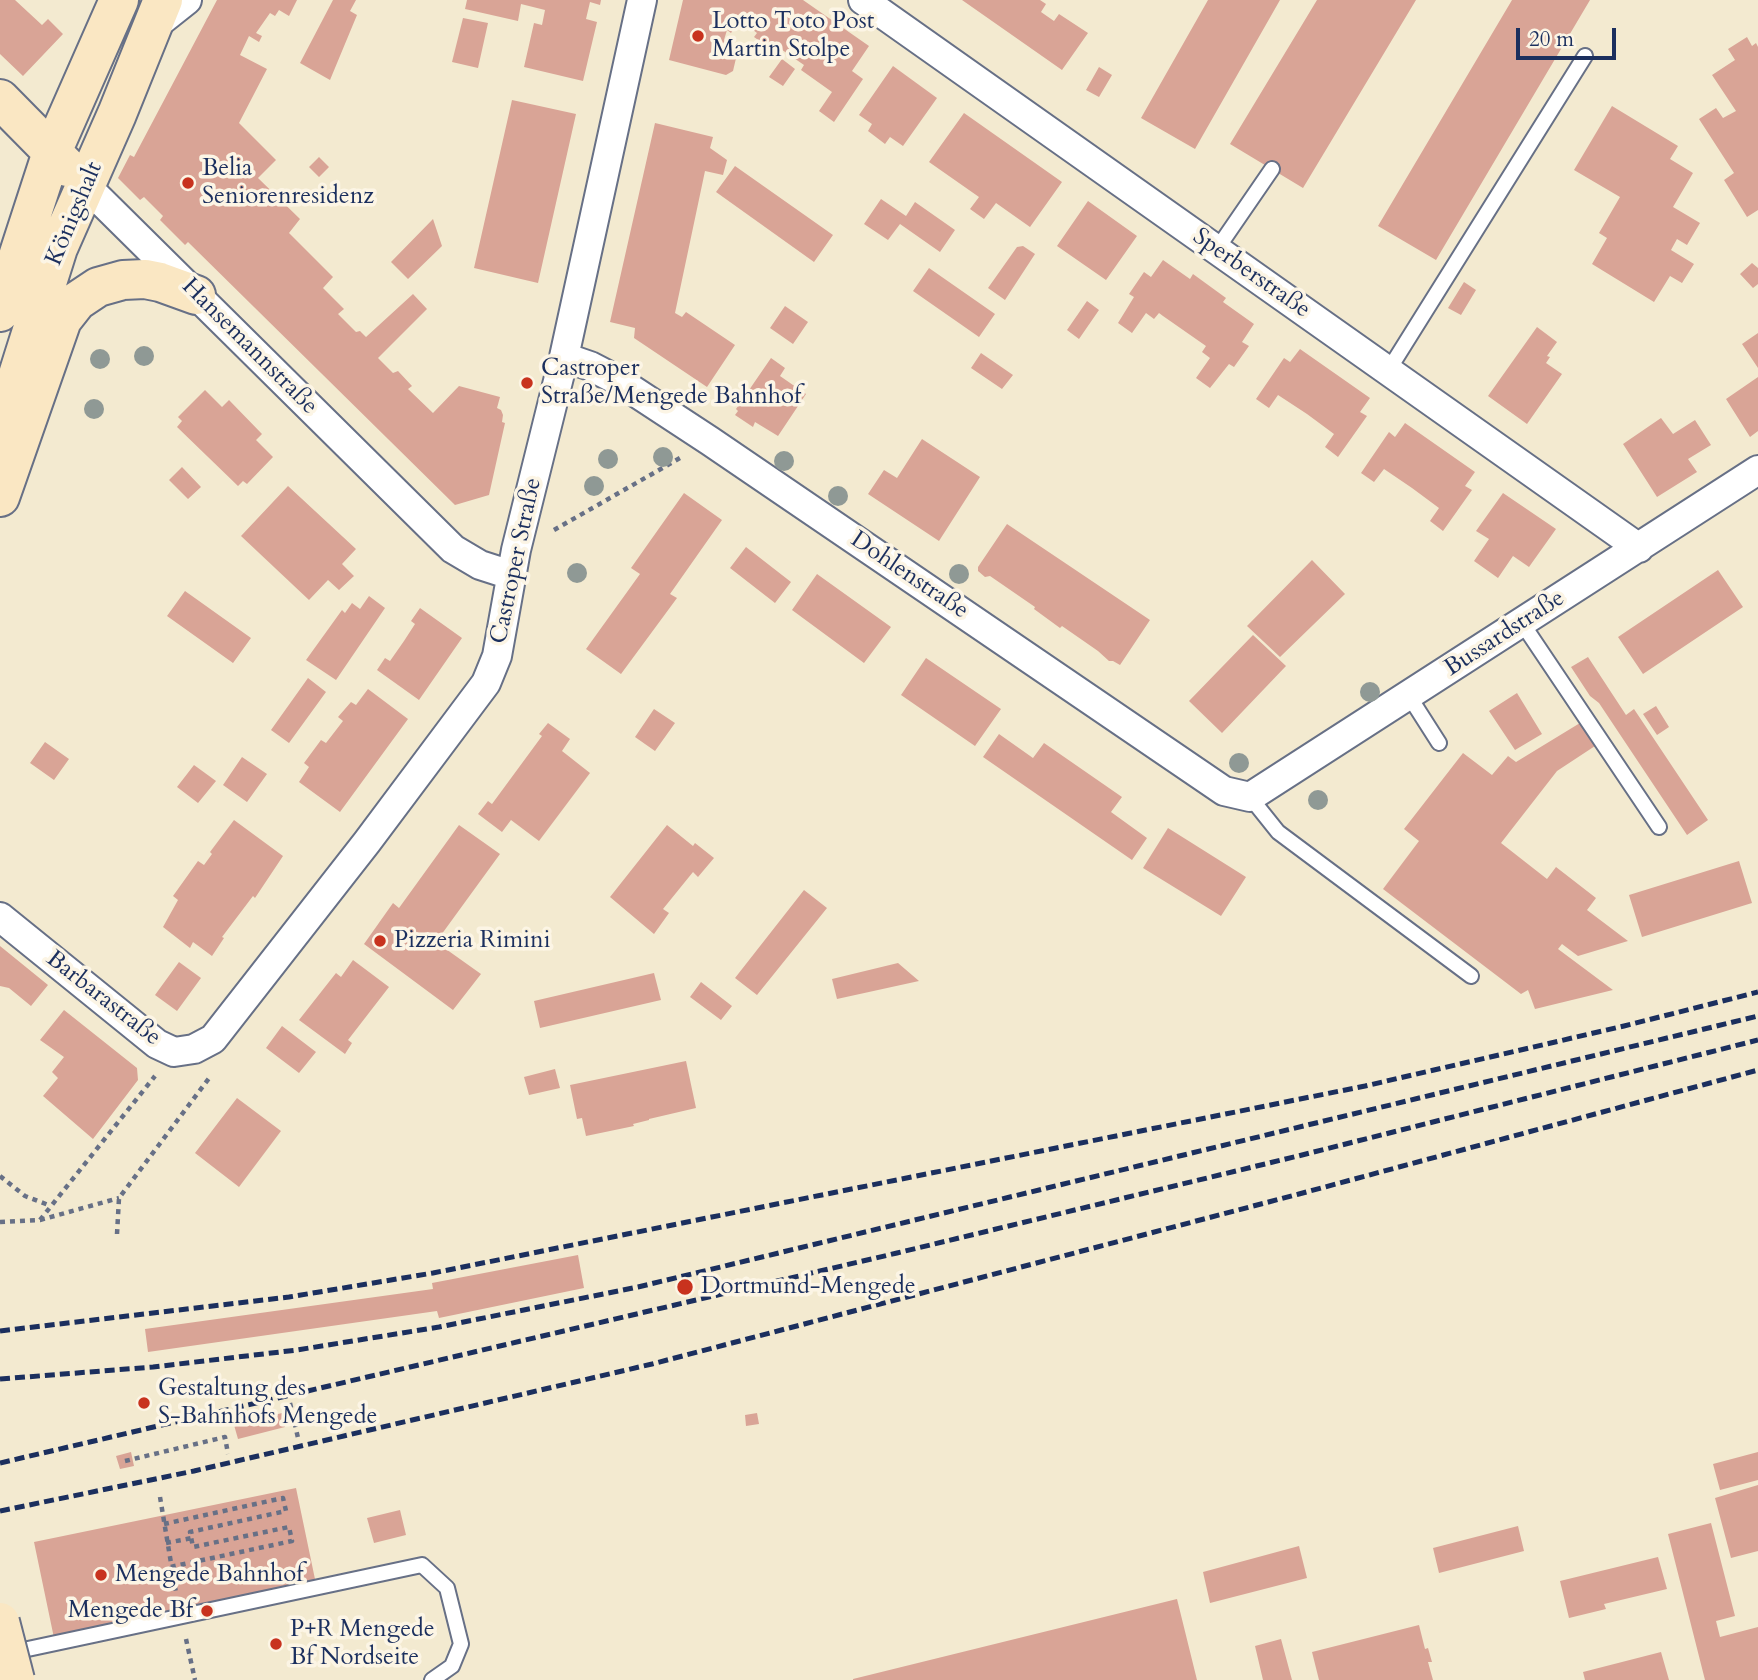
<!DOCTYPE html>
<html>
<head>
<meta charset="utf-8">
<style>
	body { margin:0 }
	#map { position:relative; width:1758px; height:1680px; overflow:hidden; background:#f3ead0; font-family:Cardo,serif }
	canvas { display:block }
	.scale { position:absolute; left:1516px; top:28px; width:100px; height:32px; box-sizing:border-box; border:4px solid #1b2f5e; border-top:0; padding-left:9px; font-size:21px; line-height:24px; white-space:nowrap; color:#1b2f5e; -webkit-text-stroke:5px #fcf5e5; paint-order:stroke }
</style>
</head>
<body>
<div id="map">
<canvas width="1758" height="1680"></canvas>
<div class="scale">20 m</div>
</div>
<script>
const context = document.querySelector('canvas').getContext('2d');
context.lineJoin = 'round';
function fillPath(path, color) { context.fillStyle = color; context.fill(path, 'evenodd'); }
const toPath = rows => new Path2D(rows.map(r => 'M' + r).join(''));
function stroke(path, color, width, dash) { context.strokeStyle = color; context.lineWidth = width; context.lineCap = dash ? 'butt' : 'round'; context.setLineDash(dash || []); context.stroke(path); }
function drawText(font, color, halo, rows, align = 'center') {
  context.font = font + ' Cardo,serif'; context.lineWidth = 7; context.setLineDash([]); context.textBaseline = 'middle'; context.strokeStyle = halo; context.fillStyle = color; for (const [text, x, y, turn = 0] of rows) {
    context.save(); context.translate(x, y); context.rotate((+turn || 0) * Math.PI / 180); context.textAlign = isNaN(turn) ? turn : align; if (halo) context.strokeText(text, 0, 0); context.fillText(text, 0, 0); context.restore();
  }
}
fillPath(toPath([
	[0,0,15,0,42,25,48,19,63,34,23,76,0,54],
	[217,0,297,0,289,16,279,10,275,16,270,13,256,33,262,36,259,42,249,36,240,55,267,69,239,123,276,160,258,178,300,219,289,233,333,277,323,288,344,309,338,314,356,332,360,331,366,337,413,294,427,309,378,358,393,373,398,371,412,386,408,389,433,413,459,386,500,397,497,408,501,410,503,415,502,422,505,423,489,495,455,505,188,242,185,245,160,220,163,216,144,197,140,200,118,178,130,155,134,157],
	[333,0,356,0,350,11,357,15,330,80,300,63],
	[467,0,601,0,600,5,590,2,586,19,597,22,583,81,524,67,534,23,542,25,545,10,521,4,518,21,465,9],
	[683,0,803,0,869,46,852,71,863,79,834,122,819,111,832,92,801,70,804,65,775,45,771,49,754,37,757,33,740,20,731,33,727,30,724,40,728,47,737,54,733,71,726,75,669,60],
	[962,0,1040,0,1046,4,1041,12,1054,21,1059,14,1088,33,1062,70],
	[1208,0,1280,0,1195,149,1141,118],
	[1317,0,1416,0,1303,188,1230,144],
	[1512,0,1590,0,1436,260,1378,226],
	[463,18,488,23,478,68,452,62],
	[1747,37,1752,46,1756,43,1758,47,1758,210,1747,217,1724,180,1734,173,1699,119,1716,108,1723,118,1736,111,1712,75,1735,60,1728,49],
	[782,59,795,69,783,86,769,77],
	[893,66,937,98,903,146,890,137,885,144,868,131,872,124,859,115],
	[1099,67,1112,75,1099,97,1086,90],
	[512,100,576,114,538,283,474,268],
	[1612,106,1678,146,1670,159,1693,173,1673,207,1700,223,1687,245,1677,239,1671,250,1694,264,1682,283,1670,276,1654,302,1592,264,1607,238,1599,233,1620,197,1574,170],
	[964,113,1062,182,1030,227,996,203,984,219,970,209,979,197,929,162],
	[655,123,713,137,710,148,727,160,723,175,705,171,675,313,682,317,686,312,735,345,707,387,634,338,635,328,610,322],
	[319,157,329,167,319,177,309,167],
	[735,166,833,235,814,262,716,192],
	[881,199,906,216,915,202,955,230,940,252,900,224,888,240,864,224],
	[1088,201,1137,236,1106,280,1057,246],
	[433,219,442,246,408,279,391,262],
	[1023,246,1035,254,1005,300,988,288,1017,247],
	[1163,260,1190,279,1193,274,1226,298,1223,302,1254,324,1242,342,1249,346,1234,367,1229,364,1210,388,1196,378,1210,358,1202,352,1206,346,1163,316,1159,313,1154,319,1146,313,1132,333,1118,323,1134,297,1129,294,1144,272,1151,277],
	[1752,263,1758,268,1758,284,1753,288,1740,274],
	[929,268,995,314,979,337,913,291],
	[1464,282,1476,290,1461,315,1448,308],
	[1087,301,1099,310,1079,339,1067,330],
	[785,306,808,322,793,344,770,328],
	[1537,327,1557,342,1547,356,1550,357,1546,363,1562,374,1527,424,1488,396],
	[1758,333,1758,368,1742,344],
	[1300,349,1370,398,1360,412,1367,416,1338,457,1325,447,1334,434,1307,414,1278,395,1269,408,1256,399,1284,358,1290,362],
	[981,353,1013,375,1002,389,971,368],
	[771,358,785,368,780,376,806,394,778,436,755,422,753,427,735,415,738,411,736,409],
	[1758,377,1758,431,1750,437,1726,399],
	[205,390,222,407,229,400,262,434,256,440,273,457,247,484,243,481,238,486,177,427,182,421,178,417],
	[1661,418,1673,434,1695,420,1711,445,1688,459,1697,472,1657,497,1623,444],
	[1405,423,1475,472,1465,486,1472,490,1443,531,1430,521,1439,508,1412,488,1384,469,1374,482,1361,473,1389,432,1395,437],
	[922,439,980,477,939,541,868,494,884,470,897,478],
	[182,467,201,487,188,499,169,480],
	[288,486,356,549,342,564,354,576,339,590,328,580,309,600,241,536],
	[684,493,722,520,670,594,677,598,621,674,586,649,640,574,631,568],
	[1503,493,1556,529,1529,567,1513,556,1498,578,1474,561,1489,539,1476,531],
	[1007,524,1150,620,1120,665,1113,661,1109,661,1098,651,1062,626,1060,628,1034,609,1035,607,990,576,985,577,978,571,978,567],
	[746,547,791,582,775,603,730,568],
	[1312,560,1345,594,1280,657,1247,626],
	[1718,570,1743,607,1643,674,1618,637],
	[817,574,891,627,864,663,792,610],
	[185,591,251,638,233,663,167,616],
	[369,596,385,608,336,680,306,660,342,610,345,613,352,603,360,609],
	[420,608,462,638,419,700,377,670,385,658,390,661,404,641,415,624,411,621],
	[1253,635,1286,666,1222,733,1189,701],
	[1588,657,1626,715,1634,709,1708,820,1687,835,1599,703,1590,696,1571,667],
	[926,658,1001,709,975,746,901,695],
	[308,678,326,692,289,743,271,730],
	[368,689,408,719,340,812,299,782,309,767,304,763,321,740,326,743,343,721,338,717,351,702,356,705],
	[1517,693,1542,734,1515,750,1489,711],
	[1656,706,1669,727,1657,735,1643,714],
	[654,709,675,723,655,751,635,737],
	[548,723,570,739,562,751,590,773,539,841,511,820,502,832,478,814,488,801,492,804,542,736,539,734],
	[1580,723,1595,746,1557,771,1501,843,1547,879,1556,867,1596,898,1587,910,1628,941,1578,956,1562,944,1558,949,1613,990,1535,1009,1528,990,1521,994,1383,889,1419,841,1404,829,1463,753,1492,775,1508,756,1516,762],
	[999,734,1033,758,1044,743,1122,797,1111,812,1147,838,1132,860,983,757],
	[45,742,69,759,54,780,30,763],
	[242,757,267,774,247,802,223,785],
	[194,765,216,781,198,803,177,787],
	[234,820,283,856,255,898,253,896,222,937,224,938,212,956,193,942,190,948,163,927,178,900,173,896,198,861,204,865,212,854,210,852],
	[459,825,500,854,436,942,481,974,453,1010,364,944,393,903,399,908],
	[667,825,693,846,695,843,714,858,698,877,693,872,663,909,669,913,654,934,610,897],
	[1168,828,1246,877,1221,916,1143,868],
	[1739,861,1752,903,1642,937,1629,895],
	[804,890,827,908,757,995,735,978],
	[0,946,48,985,31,1006,9,988,0,986],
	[353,960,389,987,348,1040,352,1043,345,1054,299,1020,336,973,341,977],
	[179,962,201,978,177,1011,155,995],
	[898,963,919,981,837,999,832,979],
	[654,973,661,1000,540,1028,534,1001],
	[701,982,732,1006,721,1020,690,997],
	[64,1010,137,1068,138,1080,93,1139,43,1096,58,1078,52,1072,64,1057,40,1040],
	[282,1026,316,1052,299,1073,266,1048],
	[686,1061,696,1108,649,1119,649,1120,633,1124,634,1126,586,1136,582,1118,577,1119,570,1085],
	[555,1069,560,1088,529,1095,524,1077],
	[237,1098,281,1131,239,1187,195,1153],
	[578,1255,584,1288,439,1318,437,1311,148,1352,145,1329,433,1289,432,1283],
	[282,1413,285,1427,238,1439,234,1425],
	[757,1413,759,1424,746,1426,745,1415],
	[131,1452,134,1466,120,1469,116,1456],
	[1758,1452,1758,1480,1720,1490,1713,1464],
	[1758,1485,1758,1551,1731,1558,1715,1498],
	[296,1488,316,1584,54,1638,34,1542],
	[400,1510,406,1535,374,1543,367,1518],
	[1711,1523,1735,1616,1716,1621,1720,1637,1758,1627,1758,1680,1705,1680,1668,1534],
	[1518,1526,1524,1551,1439,1573,1433,1548],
	[1299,1546,1307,1578,1210,1603,1203,1572],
	[1658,1557,1667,1589,1604,1604,1606,1609,1569,1618,1560,1581],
	[1177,1599,1197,1680,853,1680,853,1679],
	[1419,1625,1425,1649,1428,1648,1432,1662,1428,1662,1433,1680,1319,1680,1312,1652],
	[1281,1639,1292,1680,1263,1680,1255,1646],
	[1661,1652,1669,1680,1585,1680,1583,1672]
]), '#d9a496');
const lane = toPath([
	[1217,249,1272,169],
	[1388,371,1585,56],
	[1522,623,1659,827],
	[1409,696,1439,743],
	[1250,797,1278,832,1471,976],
	[9,1653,422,1565,447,1588,461,1644,452,1666,432,1680]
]);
const street = toPath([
	[863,0,1639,548],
	[153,27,187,0],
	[86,186,453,549,480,565,511,575],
	[564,357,590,366,617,380,710,441,1224,791,1250,797,1758,470],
	[0,917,157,1044,174,1052,194,1049,213,1039,367,842,486,683,497,656,516,550,564,357,642,0]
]);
const secondary = toPath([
	[0,99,67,167],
	[0,312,52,152,119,0],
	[0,432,58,248,117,114,163,0],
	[0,497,62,320,77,301,98,287,123,280,145,279,160,282,196,295]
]);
stroke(lane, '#677086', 18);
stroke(street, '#677086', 32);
stroke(secondary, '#677086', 42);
stroke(toPath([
	[554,530,680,458],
	[0,1176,25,1196,51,1206],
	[40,1220,155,1076],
	[0,1222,40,1220,119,1198],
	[117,1234,119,1198,210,1077],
	[290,1403,298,1438],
	[284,1420,294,1418],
	[125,1461,225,1437,228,1454],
	[160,1497,176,1593],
	[164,1524,283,1498,286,1511,190,1532,193,1547,289,1527,292,1541,170,1567],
	[166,1543,192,1538],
	[186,1639,195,1680]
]), '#677086', 4.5, [5, 5]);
stroke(lane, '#fff', 14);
stroke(street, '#fff', 28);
stroke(secondary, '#fae7c3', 38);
stroke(toPath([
	[0,1331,289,1297,433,1273,1365,1086,1624,1026,1758,992],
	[0,1379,153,1367,297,1350,439,1327,638,1287,1758,1016],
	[0,1463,897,1253,1298,1156,1758,1040],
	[0,1511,194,1471,652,1364,1299,1194,1758,1070]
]), '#1b2f5e', 5, [10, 5]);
const secondaryBridge = toPath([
	[0,1622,15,1680]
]);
stroke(secondaryBridge, '#677086', 42, []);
stroke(secondaryBridge, '#fae7c3', 38);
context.fillStyle = '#8f9995';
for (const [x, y] of [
	[144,356],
	[100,359],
	[94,409],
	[663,457],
	[608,459],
	[784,461],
	[594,486],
	[838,496],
	[577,573],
	[959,574],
	[1370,692],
	[1239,763],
	[1318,800]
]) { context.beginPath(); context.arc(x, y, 10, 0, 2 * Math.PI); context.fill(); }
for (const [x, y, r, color] of [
	[698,36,7,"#c8321e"],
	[188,183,7,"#c8321e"],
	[527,383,7,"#c8321e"],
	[380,941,7,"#c8321e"],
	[685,1287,9,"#c8321e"],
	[144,1403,7,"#c8321e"],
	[101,1575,7,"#c8321e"],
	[207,1611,7,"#c8321e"],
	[276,1644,7,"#c8321e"]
]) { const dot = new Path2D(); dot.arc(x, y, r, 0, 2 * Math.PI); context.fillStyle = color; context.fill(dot); stroke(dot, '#fcf5e5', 2.5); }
drawText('24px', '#1b2f5e', '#fcf5e5', [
	["Lotto Toto Post",712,22],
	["Martin Stolpe",712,50],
	["Belia",202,169],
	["Seniorenresidenz",202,197],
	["Castroper",541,369],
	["Straße/Mengede Bahnhof",541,397],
	["Pizzeria Rimini",394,941],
	["Dortmund-Mengede",701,1287],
	["Gestaltung des",158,1389],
	["S-Bahnhofs Mengede",158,1417],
	["Mengede Bahnhof",115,1575],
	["Mengede Bf",193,1611,"right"],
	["P+R Mengede",290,1630],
	["Bf Nordseite",290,1658]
], 'left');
drawText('24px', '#1b2f5e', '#fcf5e5', [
	["Königshalt",75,214,-67],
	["Sperberstraße",1251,274,35],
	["Hansemannstraße",249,347,45],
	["Castroper Straße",517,561,-78],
	["Dohlenstraße",909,576,34],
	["Bussardstraße",1505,634,-33],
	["Barbarastraße",103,999,38]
]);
</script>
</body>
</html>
